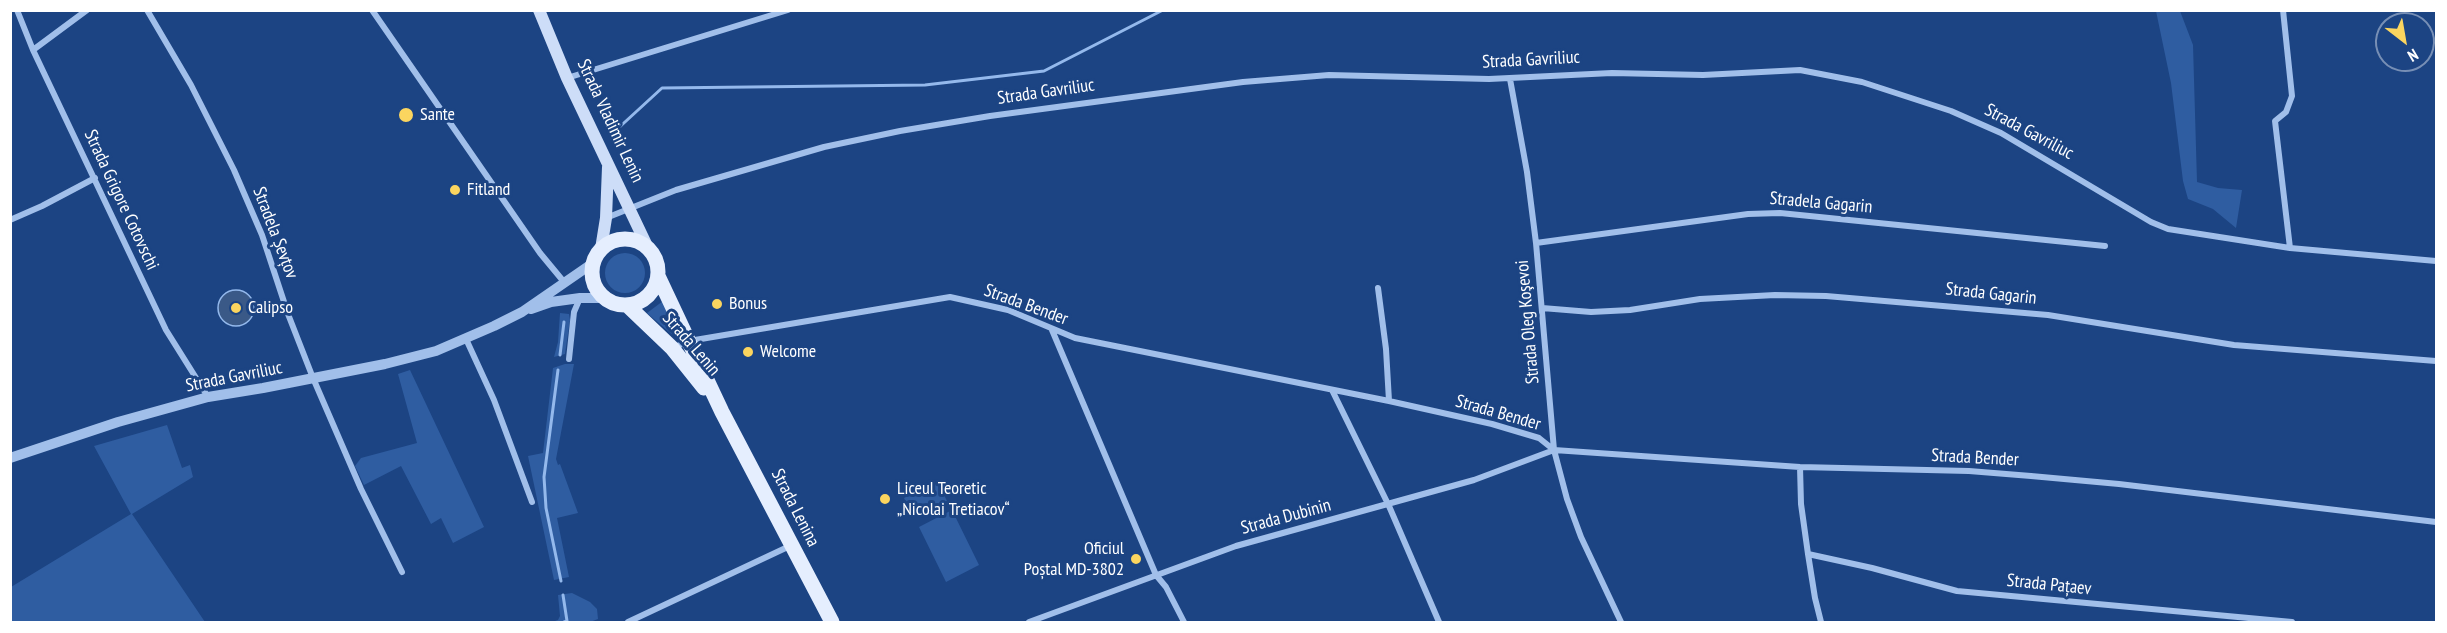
<!DOCTYPE html>
<html>
<head>
<meta charset="utf-8">
<style>
	body { margin:0 }
	#map { position:relative; width:2447px; height:633px; overflow:hidden; background:#1c4483; font-family:"PT Sans Narrow",sans-serif }
	canvas { display:block }
	.frame { position:absolute; inset:0; border:12px solid #fff; pointer-events:none }
	.north { position:absolute; left:2375px; top:12px; width:60px; height:60px; box-sizing:border-box; background:#1c4483; border:2px solid #778fb5; border-radius:50%; rotate:149deg; font-size:16px; font-weight:700; line-height:24px; text-align:center; color:#fff }
	.north::after { content:''; display:block; margin:auto; width:21px; height:27px; background:#fbd55f; clip-path:polygon(50% 0,100% 100%,50% 72%,0 100%) }
</style>
</head>
<body>
<div id="map">
<canvas width="2447" height="633"></canvas>
<div class="frame"></div>
<div class="north">N</div>
</div>
<script>
const context = document.querySelector('canvas').getContext('2d');
context.lineJoin = 'round';
function fillPath(path, color) { context.fillStyle = color; context.fill(path, 'evenodd'); }
const toPath = rows => new Path2D(rows.map(r => 'M' + r).join(''));
function stroke(path, color, width, dash) { context.strokeStyle = color; context.lineWidth = width; context.lineCap = dash ? 'butt' : 'round'; context.setLineDash(dash || []); context.stroke(path); }
function drawText(font, color, halo, rows, align = 'center') {
  context.font = font + ' "PT Sans Narrow",sans-serif'; context.lineWidth = 6; context.setLineDash([]); context.textBaseline = 'middle'; context.strokeStyle = halo; context.fillStyle = color; for (const [text, x, y, turn = 0] of rows) {
    context.save(); context.translate(x, y); context.rotate((+turn || 0) * Math.PI / 180); context.textAlign = isNaN(turn) ? turn : align; if (halo) context.strokeText(text, 0, 0); context.fillText(text, 0, 0); context.restore();
  }
}
fillPath(toPath([
	[2156,11,2180,11,2193,45,2197,182,2218,188,2242,190,2236,228,2213,209,2188,199,2183,181,2171,83],
	'605 273a20 20 0 1 1 40 0a20 20 0 1 1-40 0Z',
	[663,301,679,334,675,337,647,313],
	[560,313,569,314,570,320,565,354,554,357,558,342],
	[565,364,574,364,556,459,558,465,560,464,578,513,557,518,569,577,554,580,528,456,543,453,553,368],
	[410,370,484,527,453,543,441,518,431,524,401,466,364,485,355,466,361,458,417,443,398,374],
	[167,425,182,468,190,465,193,477,132,514,205,622,11,622,11,587,131,514,94,446],
	[937,481,947,501,914,518,904,498],
	[952,510,979,565,946,582,919,527],
	[572,593,590,602,597,609,598,619,590,622,552,622,558,620,560,616,558,595]
]), '#2f5da1');
const water = toPath([
	'218 308a18 18 0 1 1 36 0a18 18 0 1 1-36 0Z'
]);
fillPath(water, '#3a5987');
stroke(water, '#94b9ec', 1.5);
stroke(toPath([
	[613,133,662,88,925,85,1044,71,1163,10],
	[560,355,564,322],
	[558,370,544,477,546,508,561,581],
	[563,595,567,621,564,622]
]), '#94b9ec', 3);
stroke(toPath([
	[17,10,33,50,166,330,208,397],
	[147,10,191,85,234,170,262,235,288,314,313,378,361,489,402,572],
	[372,10,540,253,564,282],
	[2283,10,2292,96,2286,112,2275,121,2290,248],
	[33,50,87,10],
	[567,78,788,10],
	[1510,79,1527,172,1536,243,1554,450,1567,499,1581,537,1621,622],
	[606,218,676,190,824,147,900,131,990,116,1243,82,1329,75,1489,79,1612,73,1703,75,1800,70,1862,82,1951,111,2001,133,2151,222,2168,229,2290,248,2436,261],
	[10,220,42,206,95,178],
	[1536,243,1748,214,1780,213,2105,246],
	[1378,288,1386,349,1389,401],
	[1542,308,1591,312,1630,310,1700,299,1775,295,1826,296,2048,315,2234,345,2436,361],
	[1052,330,1156,575,1166,587,1184,622],
	[466,339,494,400,532,502],
	[673,348,689,341,950,297,1008,310,1075,338,1389,401,1492,424,1539,438,1554,450,1800,467,1969,471,2031,476,2119,484,2436,522],
	[569,359,574,312,580,298],
	[1332,390,1389,506,1439,622],
	[1800,467,1801,504,1808,554,1815,598,1821,622],
	[1808,554,1872,568,1957,591,2292,622],
	[628,622,792,545],
	[1029,622,1236,546,1474,480,1554,450]
]), '#a1bfea', 6);
stroke(toPath([
	[531,309,551,302,580,298,604,298],
	[10,458,118,422,208,397,263,388,385,364,436,351,494,326,522,312,593,263]
]), '#a1bfea', 10);
stroke(toPath([
	[539,10,567,78,648,248],
	[601,249,606,218,608,167]
]), '#cdddf8', 12);
stroke(toPath([
	'592 272a33 33 0 1 1 66 0a33 33 0 1 1-66 0Z',
	[658,276,722,412,832,622],
	[627,305,672,348,704,388]
]), '#e5eefe', 15);
for (const [x, y, r, color] of [
	[406,115,8,"#fbd55f"],
	[455,190,6,"#fbd55f"],
	[717,304,6,"#fbd55f"],
	[236,308,6,"#fbd55f"],
	[748,352,6,"#fbd55f"],
	[885,499,6,"#fbd55f"],
	[1136,559,6,"#fbd55f"]
]) { const dot = new Path2D(); dot.arc(x, y, r, 0, 2 * Math.PI); context.fillStyle = color; context.fill(dot); stroke(dot, '#1c4483', 2); }
drawText('18px', '#fff', '#1c4483', [
	["Strada Gavriliuc",1531,60,-3],
	["Strada Gavriliuc",1046,92,-8],
	["Strada Vladimir Lenin",610,121,65],
	["Strada Gavriliuc",2029,132,28],
	["Strada Grigore Cotovschi",121,200,65],
	["Stradela Gagarin",1821,203,5],
	["Stradela Șevțov",275,233,69],
	["Strada Gagarin",1991,294,6],
	["Strada Bender",1026,305,20],
	["Strada Oleg Koşevoi",1528,322,-95],
	["Strada Lenin",691,344,49],
	["Strada Gavriliuc",234,377,-11],
	["Strada Bender",1498,413,16],
	["Strada Bender",1975,458,3],
	["Strada Lenina",795,508,63],
	["Strada Dubinin",1286,517,-15],
	["Strada Pațaev",2049,585,6]
]);
drawText('18px', '#fff', '#1c4483', [
	["Sante",420,115],
	["Fitland",467,190],
	["Bonus",729,304],
	["Calipso",248,308],
	["Welcome",760,352],
	["Liceul Teoretic",897,489],
	["„Nicolai Tretiacov“",897,510],
	["Oficiul",1124,549,"right"],
	["Poștal MD-3802",1124,570,"right"]
], 'left');
</script>
</body>
</html>
